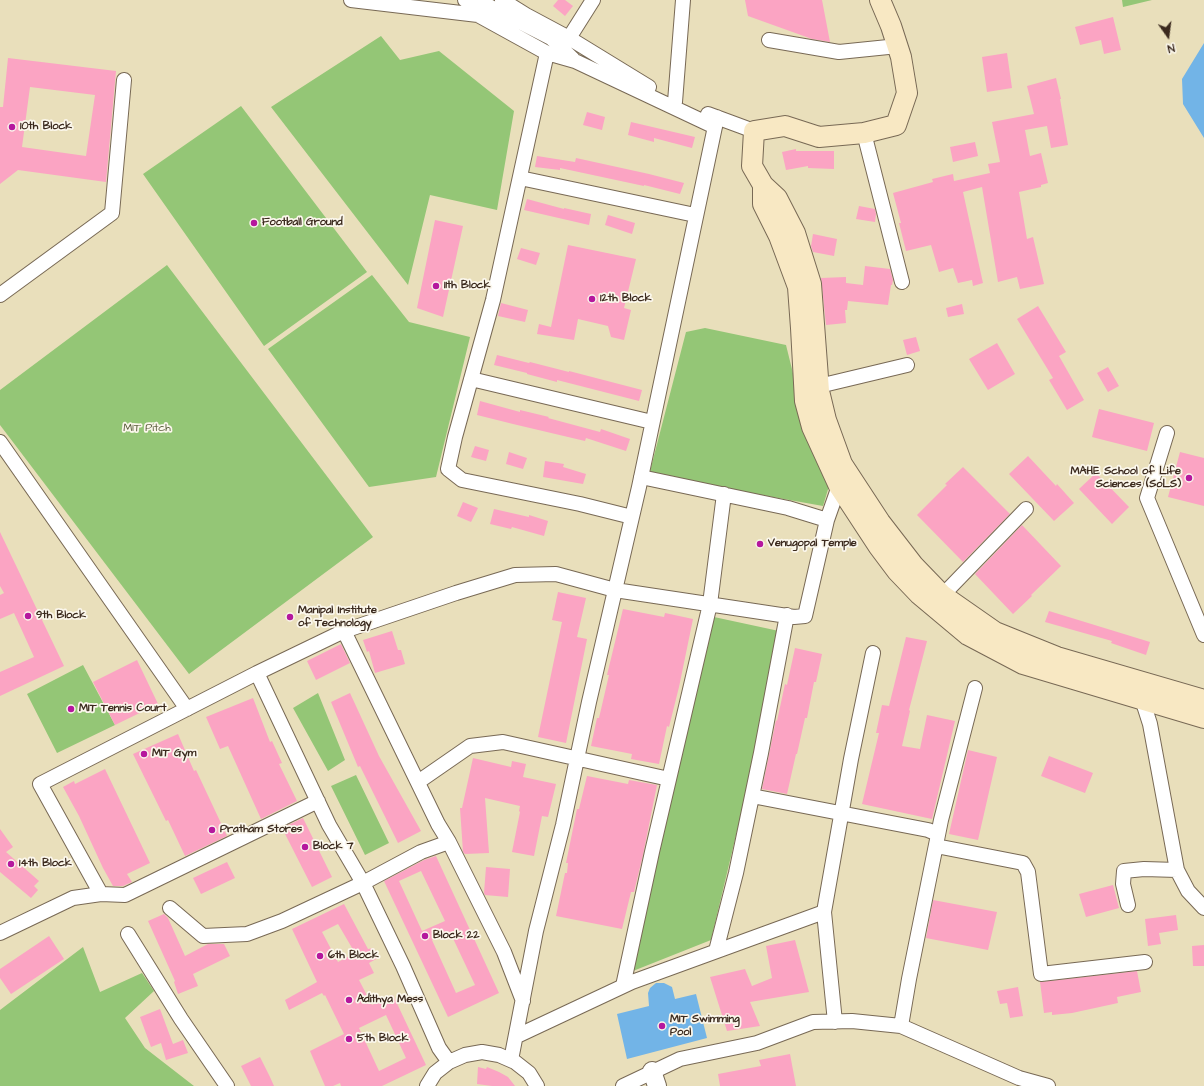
<!DOCTYPE html>
<html>
<head>
<meta charset="utf-8">
<style>
	body { margin:0 }
	#map { position:relative; width:1204px; height:1086px; overflow:hidden; background:#e9dfbb; font-family:"Architects Daughter",sans-serif }
	canvas { display:block }
	.north { position:absolute; left:1148px; top:16px; width:40px; height:40px; -webkit-text-stroke:3px #fbf7ec; paint-order:stroke; rotate:166deg; font-size:11px; font-weight:700; line-height:16px; text-align:center; color:#3b2a1e }
	.north::after { content:''; display:block; margin:auto; width:14px; height:18px; background:#3b2a1e; clip-path:polygon(50% 0,100% 100%,50% 72%,0 100%) }
</style>
</head>
<body>
<div id="map">
<canvas width="1204" height="1086"></canvas>
<div class="north">N</div>
</div>
<script>
const context = document.querySelector('canvas').getContext('2d');
context.lineJoin = 'round';
function fillPath(path, color) { context.fillStyle = color; context.fill(path, 'evenodd'); }
const toPath = rows => new Path2D(rows.map(r => 'M' + r).join(''));
function stroke(path, color, width, dash) { context.strokeStyle = color; context.lineWidth = width; context.lineCap = dash ? 'butt' : 'round'; context.setLineDash(dash || []); context.stroke(path); }
function drawText(font, color, halo, rows, align = 'center') {
  context.font = font + ' "Architects Daughter",sans-serif'; context.lineWidth = 3.5; context.setLineDash([]); context.textBaseline = 'middle'; context.strokeStyle = halo; context.fillStyle = color; for (const [text, x, y, turn = 0] of rows) {
    context.save(); context.translate(x, y); context.rotate((+turn || 0) * Math.PI / 180); context.textAlign = isNaN(turn) ? turn : align; if (halo) context.strokeText(text, 0, 0); context.fillText(text, 0, 0); context.restore();
  }
}
fillPath(toPath([
	[1122,0,1152,0,1123,7],
	[381,36,400,60,439,51,514,111,497,210,430,195,408,285,271,107],
	[241,106,367,272,264,346,143,174],
	[167,265,373,537,189,674,0,425,0,390],
	[372,275,409,322,470,337,436,477,369,487,268,349],
	[705,328,786,345,809,438,829,486,823,506,649,475,686,332],
	[714,617,779,631,753,764,711,940,633,971,682,748],
	[83,665,115,725,57,753,27,694],
	[318,693,345,760,328,771,293,708],
	[356,775,389,843,365,855,331,786],
	[83,947,100,992,142,973,154,991,125,1018,145,1048,194,1086,0,1086,0,1010]
]), '#94c676');
fillPath(toPath([
	[1204,43,1204,138,1183,104,1182,79],
	[656,983,664,983,672,987,675,999,696,994,707,1038,627,1059,617,1014,649,1006,648,993,650,988]
]), '#72b4e7');
fillPath(toPath([
	[558,0,565,0,573,6,565,16,553,6],
	[745,0,822,0,830,42,812,39,748,16],
	[1113,17,1121,50,1104,54,1101,40,1080,45,1075,27],
	[1007,53,1012,88,987,92,982,57],
	[8,58,116,71,106,182,18,170,0,184,0,107,3,107],
	[30,87,95,95,86,156,22,147],
	[1056,78,1061,99,1060,99,1068,145,1051,148,1047,126,1025,130,1030,156,1041,153,1048,183,1041,185,1041,187,1019,192,1027,239,1033,237,1044,284,1020,289,1017,277,998,282,982,187,963,192,983,283,973,286,972,280,958,283,953,268,939,272,931,245,906,251,899,223,901,223,893,193,933,182,932,179,953,174,954,181,990,173,988,164,1000,162,992,122,1034,114,1027,86],
	[587,112,605,117,602,130,583,125],
	[631,122,695,137,692,148,654,138,654,142,628,135],
	[975,142,978,156,953,162,950,147],
	[796,149,796,151,834,151,834,169,808,168,808,166,786,170,782,152],
	[537,156,575,162,576,158,649,174,684,183,680,194,644,185,644,186,560,168,560,170,535,167],
	[527,199,564,209,564,208,591,214,589,225,524,210],
	[859,206,875,209,876,214,875,222,856,219],
	[608,215,635,223,632,234,605,225],
	[435,220,463,226,443,317,417,308],
	[813,234,837,239,834,256,813,252,811,246],
	[568,245,636,259,624,308,631,310,624,340,611,337,608,326,578,319,574,340,537,334,539,324,551,327],
	[521,248,540,253,536,265,517,259],
	[865,266,890,269,893,280,892,285,891,285,888,305,848,301,847,310,845,310,846,323,826,325,821,278,846,277,846,283,863,285],
	[501,303,528,310,525,322,498,316],
	[962,304,964,314,948,317,946,308],
	[1038,306,1066,352,1059,356,1084,400,1067,410,1049,380,1053,378,1017,319],
	[916,337,920,351,907,355,903,340],
	[997,343,1015,374,988,390,969,359],
	[497,355,529,363,530,362,569,372,569,371,642,390,639,401,557,380,557,382,527,374,527,373,494,365],
	[1108,367,1119,386,1108,392,1097,373],
	[480,401,520,412,520,410,549,417,548,418,600,432,601,429,630,439,626,451,586,438,585,441,513,424,477,415],
	[1099,409,1154,423,1147,451,1092,437],
	[475,446,489,450,486,461,471,457],
	[509,452,527,458,523,469,506,464],
	[1180,452,1204,458,1204,506,1168,497],
	[1028,456,1056,486,1057,484,1074,503,1054,521,1009,474],
	[545,461,564,464,563,467,586,474,583,484,543,477],
	[963,467,1010,514,963,562,917,515,947,485,945,484],
	[1096,473,1129,507,1112,524,1079,489],
	[463,502,478,508,471,522,457,516],
	[494,509,529,517,529,515,548,521,544,536,512,527,511,529,490,524],
	[1022,525,1061,566,1031,595,1032,596,1013,614,975,574],
	[0,532,64,666,0,696,0,672,34,657,14,613,0,619,0,595,4,593,0,586],
	[558,592,586,598,577,637,587,639,566,743,538,737,562,622,552,620],
	[623,609,664,617,665,613,693,619,679,687,669,727,667,726,659,764,631,759,632,754,591,746,597,718,599,718,609,675,607,675],
	[1049,611,1150,642,1146,655,1111,643,1112,641,1045,622],
	[392,631,398,650,401,650,405,664,375,673,369,651,367,652,363,640],
	[906,637,927,641,909,710,910,711,902,746,920,749,927,715,955,721,932,819,862,804,879,733,876,733,882,705,889,706],
	[341,644,350,663,316,680,307,661],
	[795,648,822,654,816,682,814,682,807,718,805,718,797,754,796,754,787,794,762,789,776,720,777,721,785,684,787,685],
	[137,660,158,704,115,725,93,682],
	[350,693,379,756,421,831,398,843,360,766,358,767,331,702],
	[253,698,270,742,272,741,282,763,279,764,297,801,261,819,228,746,220,749,206,717],
	[178,734,194,771,196,770,227,836,185,856,168,820,166,821,133,754],
	[968,750,997,757,978,840,949,834],
	[1049,756,1093,773,1085,793,1041,776],
	[473,758,511,767,512,761,526,764,523,777,556,784,548,817,542,816,534,856,512,852,520,812,519,811,520,806,485,798,489,853,465,854,463,852,460,808,462,808],
	[105,769,150,863,127,874,132,882,123,886,113,886,103,868,79,816,63,787,74,781,75,784],
	[587,776,628,784,629,780,657,785,643,855,634,892,631,892,622,929,556,916,565,873,567,873,568,863,566,863,577,809,579,809],
	[303,818,332,877,312,887,282,828],
	[0,829,13,847,6,852,39,881,34,886,38,890,31,898,0,872],
	[436,856,499,993,448,1017,384,881,424,860],
	[421,871,445,921,422,931,399,881],
	[450,932,475,985,456,993,432,940],
	[227,862,235,878,201,894,193,878],
	[486,867,510,869,508,897,485,895,484,893],
	[1113,885,1119,908,1086,917,1079,894],
	[933,900,997,912,988,950,926,938],
	[344,904,368,949,373,948,378,958,369,963,374,973,359,980,372,1005,393,995,426,1065,382,1086,341,1086,340,1083,333,1086,325,1086,310,1051,344,1034,325,995,324,996,322,993,289,1010,285,1000,317,982,292,929],
	[338,924,355,953,338,962,322,932],
	[386,1015,406,1058,379,1071,359,1028],
	[164,914,168,918,185,956,208,944,224,944,230,956,193,974,198,986,178,994,174,982,175,981,148,921],
	[1176,915,1178,930,1159,933,1161,944,1148,946,1145,919],
	[49,936,64,959,11,994,0,978,0,969],
	[795,940,809,992,750,1002,760,1026,727,1031,710,977,745,969,752,986,772,978,766,946],
	[1204,945,1204,966,1193,966,1192,946],
	[1137,971,1141,992,1117,997,1118,1003,1072,1013,1052,1015,1052,1012,1044,1013,1040,982],
	[1018,987,1023,1016,1010,1018,1007,1003,1000,1004,997,991],
	[160,1009,173,1044,183,1040,188,1053,166,1060,161,1043,151,1047,140,1017],
	[790,1054,796,1086,720,1086,718,1074,761,1066,759,1060],
	[260,1057,270,1077,274,1086,251,1086,241,1066],
	[478,1067,486,1069,487,1067,499,1072,508,1077,515,1086,492,1086,477,1084]
]), '#fba4c3');
const minor = toPath([
	[351,0,478,15,547,53,575,61,715,127],
	[465,0,481,2,551,38,573,59],
	[502,0,526,15,569,38,649,87],
	[569,38,593,0],
	[769,40,839,52,898,46],
	[547,53,493,300,455,437,448,469,462,480,580,504,632,517],
	[675,102,683,0],
	[708,114,754,131],
	[864,133,902,282],
	[520,178,695,215],
	[0,295,112,213,124,80],
	[471,379,652,422],
	[819,386,907,365],
	[1167,433,1147,498,1204,635],
	[0,442,187,709],
	[641,477,788,508,827,520],
	[937,601,1026,509],
	[257,673,344,631],
	[418,782,470,746,503,742,669,779],
	[752,796,928,830,938,834],
	[449,842,438,824,344,631,456,593,515,575,556,574,615,590,794,617,805,616,827,520,839,486],
	[936,846,1023,863,1028,872,1041,974,1145,962],
	[1177,870,1188,891,1204,908],
	[101,894,125,895,318,801],
	[1128,905,1123,884,1124,871,1144,869,1177,870,1150,724,1142,699],
	[824,912,835,1022],
	[0,933,73,898,101,894,40,784,257,673,329,825,363,883,282,921,247,934,203,936,170,908],
	[128,934,181,1019,227,1086],
	[716,951,736,873,761,753,787,615],
	[623,986,652,852,710,604,724,494],
	[901,1026,909,979,941,820,975,688],
	[517,1036,632,982,824,912,851,759,873,653],
	[511,1060,536,931,563,825,589,702,639,487,717,117],
	[449,1062,439,1048,403,966,363,883,421,852,449,842,504,952,523,1001],
	[427,1086,435,1073,449,1062,465,1055,482,1052,499,1055,515,1062,529,1073,537,1086],
	[623,1086,680,1059,757,1043,813,1022,852,1021,901,1026,1019,1078,1048,1086]
]);
const tertiary = toPath([
	[652,1071,657,1086]
]);
const secondary = toPath([
	[880,0,891,26,901,57,907,93,896,125,864,133,819,137,785,126,754,131,752,166,763,185,777,198,795,233,811,284,819,391,826,420,842,464,880,522,914,566,942,595,995,632,1057,657,1204,700],
	[763,185,763,204,779,236,798,287,801,328,805,401,812,427,839,486,879,547,897,571,919,594,968,635,1023,664,1204,718]
]);
stroke(minor, '#786955', 16);
stroke(tertiary, '#786955', 20);
stroke(secondary, '#786955', 22);
stroke(minor, '#fff', 14);
stroke(tertiary, '#fff', 18);
stroke(secondary, '#f8e8c3', 20);
for (const [x, y, r, color] of [
	[12,127,4,"#b5179e"],
	[254,223,4,"#b5179e"],
	[436,286,4,"#b5179e"],
	[592,299,4,"#b5179e"],
	[1189,478,4,"#b5179e"],
	[760,544,4,"#b5179e"],
	[28,616,4,"#b5179e"],
	[290,617,4,"#b5179e"],
	[71,709,4,"#b5179e"],
	[144,754,4,"#b5179e"],
	[212,830,4,"#b5179e"],
	[305,847,4,"#b5179e"],
	[11,864,4,"#b5179e"],
	[425,936,4,"#b5179e"],
	[320,956,4,"#b5179e"],
	[349,1000,4,"#b5179e"],
	[662,1026,4,"#b5179e"],
	[349,1039,4,"#b5179e"]
]) { const dot = new Path2D(); dot.arc(x, y, r, 0, 2 * Math.PI); context.fillStyle = color; context.fill(dot); stroke(dot, '#fbf7ec', 1.5); }
drawText('bold 11px', '#3b2a1e', '#fbf7ec', [
	["10th Block",20,127],
	["Football Ground",262,223],
	["11th Block",444,286],
	["12th Block",600,299],
	["MAHE School of Life",1181,472,"right"],
	["Sciences (SoLS)",1181,485,"right"],
	["Venugopal Temple",768,544],
	["Manipal Institute",298,611],
	["of Technology",298,624],
	["9th Block",36,616],
	["MIT Tennis Court",79,709],
	["MIT Gym",152,754],
	["Pratham Stores",220,830],
	["Block 7",313,847],
	["14th Block",19,864],
	["Block 22",433,936],
	["6th Block",328,956],
	["Adithya Mess",357,1000],
	["MIT Swimming",670,1020],
	["Pool",670,1033],
	["5th Block",357,1039]
], 'left');
drawText('11px', '#565938', '#fbf7ec', [
	["MIT Pitch",147,429]
]);
</script>
</body>
</html>
